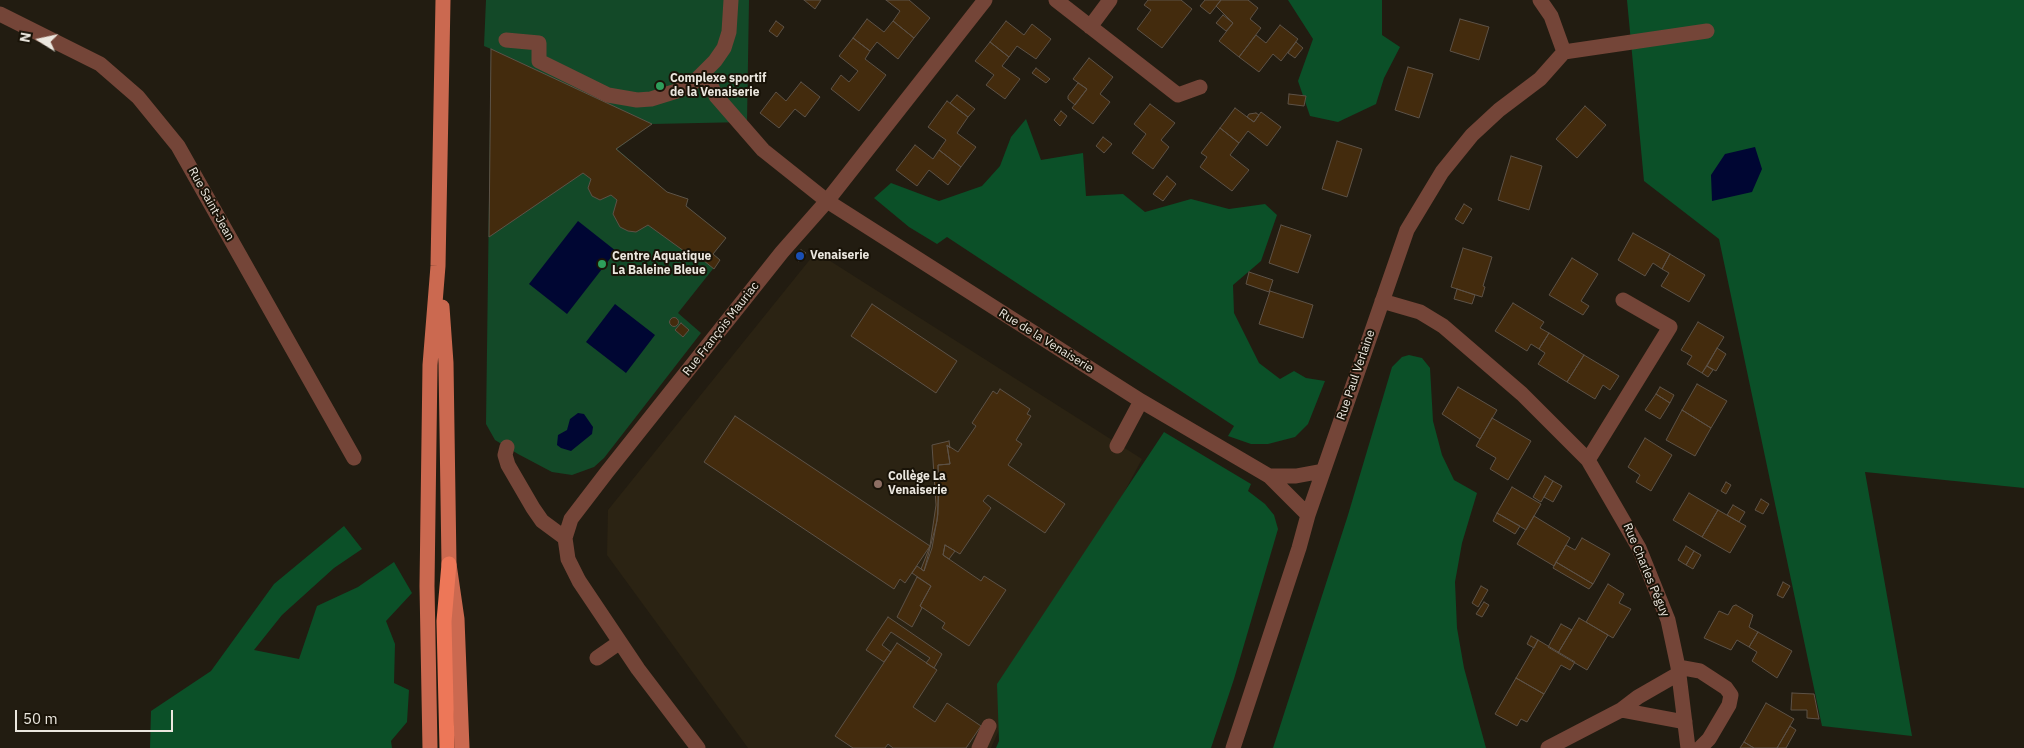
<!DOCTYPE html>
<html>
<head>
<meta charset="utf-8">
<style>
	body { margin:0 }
	#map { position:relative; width:2024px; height:748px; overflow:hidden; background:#221c11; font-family:"IBM Plex Sans",sans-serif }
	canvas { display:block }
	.north { position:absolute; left:15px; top:15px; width:50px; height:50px; -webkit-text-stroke:4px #191308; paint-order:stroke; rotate:280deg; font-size:14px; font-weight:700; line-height:20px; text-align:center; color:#ebe7df }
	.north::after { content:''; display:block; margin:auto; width:18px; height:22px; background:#ebe7df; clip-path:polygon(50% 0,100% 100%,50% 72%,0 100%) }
	.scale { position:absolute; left:15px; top:710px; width:158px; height:22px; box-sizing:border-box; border:2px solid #ebe7df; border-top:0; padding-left:6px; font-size:15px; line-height:18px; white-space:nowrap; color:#ebe7df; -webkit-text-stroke:4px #191308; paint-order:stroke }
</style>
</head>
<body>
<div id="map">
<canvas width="2024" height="748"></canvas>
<div class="north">N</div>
<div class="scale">50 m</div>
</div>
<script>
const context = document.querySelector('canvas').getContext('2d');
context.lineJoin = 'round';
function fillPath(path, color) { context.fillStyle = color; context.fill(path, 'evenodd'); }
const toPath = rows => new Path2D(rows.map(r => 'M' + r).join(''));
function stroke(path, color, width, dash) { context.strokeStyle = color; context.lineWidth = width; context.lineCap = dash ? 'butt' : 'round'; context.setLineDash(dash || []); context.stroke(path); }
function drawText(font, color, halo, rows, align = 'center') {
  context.font = font + ' "IBM Plex Sans",sans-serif'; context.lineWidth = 4; context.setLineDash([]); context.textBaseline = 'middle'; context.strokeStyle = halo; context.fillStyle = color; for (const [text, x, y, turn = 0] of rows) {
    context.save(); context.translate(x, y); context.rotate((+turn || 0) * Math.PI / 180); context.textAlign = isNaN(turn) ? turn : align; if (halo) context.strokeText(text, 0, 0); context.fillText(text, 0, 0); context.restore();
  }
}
fillPath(toPath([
	[816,252,1142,459,1009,708,991,748,748,748,607,555,608,510]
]), '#2b2313');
fillPath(toPath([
	[486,0,749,0,747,122,652,124,617,149,667,192,688,199,686,206,726,238,713,254,720,260,678,313,701,333,604,458,594,467,572,475,552,472,518,454,495,440,486,424,491,49,484,46]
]), '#134928');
fillPath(toPath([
	[1288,0,1382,0,1382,35,1400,47,1384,78,1376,104,1338,122,1310,116,1298,81,1313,39],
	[1627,0,2024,0,2024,488,1865,472,1912,736,1822,726,1719,239,1644,181],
	[1026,119,1041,160,1083,153,1086,196,1123,194,1145,212,1191,199,1229,209,1265,204,1277,215,1261,261,1233,285,1234,313,1259,363,1280,379,1294,371,1306,378,1325,381,1308,424,1295,437,1268,444,1251,444,1228,436,1234,426,947,237,937,244,909,227,874,198,891,183,939,201,982,186,1000,166,1011,137],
	[1409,355,1422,358,1430,368,1433,421,1442,455,1454,480,1477,493,1462,543,1455,582,1457,628,1464,668,1486,748,1273,748,1348,515,1392,367,1402,357],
	[1164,432,1251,484,1248,491,1265,504,1274,515,1278,529,1234,679,1211,748,996,748,999,741,997,684],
	[344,526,362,549,334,568,282,615,254,650,299,659,317,606,358,587,394,562,412,593,386,621,395,644,394,683,409,690,407,722,391,741,392,748,150,748,151,711,211,671,274,584]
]), '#0b5028');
fillPath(toPath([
	[1755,147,1762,169,1752,192,1712,201,1711,175,1725,154],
	[578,221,616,251,567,314,529,284],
	[615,304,655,335,626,373,586,342],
	[578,413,584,414,593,427,592,434,571,451,561,448,557,445,558,435,567,430,570,419]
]), '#000633');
const building = toPath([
	[804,0,821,0,815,9,804,0],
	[886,0,909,0,930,18,914,38,893,21,900,11,886,0],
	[1148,0,1181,0,1192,9,1162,48,1137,29,1151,10,1144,5,1148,0],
	[1205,0,1221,0,1210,14,1200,6,1205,0],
	[1221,0,1248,0,1258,8,1250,19,1261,28,1239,57,1219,41,1233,23,1216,6,1221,0],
	[1223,15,1233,23,1226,31,1216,23,1223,15],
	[867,19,884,32,893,21,914,38,898,59,877,42,870,51,853,38,867,19],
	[1460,19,1489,27,1479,60,1450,51,1460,19],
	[776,21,784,27,777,37,769,31,776,21],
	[1006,21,1024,35,1032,24,1051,39,1036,59,1017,46,1009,57,990,42,1006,21],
	[1280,25,1298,39,1281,61,1273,54,1259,72,1239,57,1256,35,1266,43,1280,25],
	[853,38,870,51,865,59,886,75,859,111,831,89,841,75,849,82,858,71,839,56,853,38],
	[990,42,1009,57,1002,66,1020,79,1005,99,986,85,994,75,975,61,990,42],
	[1296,42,1303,48,1295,58,1288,53,1296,42],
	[491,49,652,124,616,149,667,192,688,199,686,206,726,238,713,254,720,260,714,269,698,256,695,259,648,225,636,232,628,231,620,227,613,214,617,200,611,195,600,200,592,196,588,188,591,179,583,173,489,237,491,49],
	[1089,58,1113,77,1100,94,1110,102,1093,124,1072,108,1087,89,1073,79,1089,58],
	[1408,67,1433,74,1419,118,1395,110,1408,67],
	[1036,68,1050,79,1046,83,1032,73,1036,68],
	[801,82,820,97,805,117,795,109,779,128,760,113,776,92,786,101,801,82],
	[1078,83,1087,89,1075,105,1068,99,1068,96,1078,83],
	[1289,94,1306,96,1304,106,1288,104,1289,94],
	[957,95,975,109,968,117,950,103,957,95],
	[947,101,968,117,957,133,976,147,961,167,939,150,946,140,928,127,947,101],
	[1150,104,1175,123,1161,140,1169,147,1153,169,1132,153,1146,134,1134,124,1150,104],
	[1585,106,1606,125,1577,158,1556,139,1585,106],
	[1235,108,1254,122,1261,112,1281,127,1267,146,1248,131,1239,143,1220,128,1235,108],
	[1061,111,1067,116,1060,126,1054,120,1061,111],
	[1256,113,1259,115,1254,122,1247,117,1249,114,1256,113],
	[1220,128,1239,143,1230,155,1249,170,1232,191,1200,167,1207,157,1201,153,1220,128],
	[1103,137,1112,144,1104,153,1096,146,1103,137],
	[1337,141,1362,149,1347,197,1322,189,1337,141],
	[915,145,933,159,939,150,961,167,948,185,929,170,917,186,896,170,915,145],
	[1511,156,1542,166,1529,210,1498,200,1511,156],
	[1167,176,1176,184,1163,201,1153,194,1167,176],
	[1464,204,1472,209,1463,224,1455,219,1464,204],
	[1281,225,1311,235,1298,273,1269,263,1281,225],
	[1633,233,1670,254,1662,269,1653,263,1645,276,1618,260,1633,233],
	[1463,248,1492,257,1483,286,1485,287,1482,297,1451,287,1463,248],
	[801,250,806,253,799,262,795,258,801,250],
	[1670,254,1705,275,1689,302,1661,286,1669,273,1662,269,1670,254],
	[1572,258,1598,274,1581,301,1589,306,1583,315,1549,295,1572,258],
	[1249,272,1273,280,1269,292,1246,284,1249,272],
	[1457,289,1475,295,1472,304,1454,299,1457,289],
	[1270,291,1313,305,1303,338,1259,324,1270,291],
	[1513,303,1544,322,1540,328,1549,333,1539,349,1531,344,1527,351,1495,331,1513,303],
	[872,304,957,361,936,393,851,336,872,304],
	'669.5 322a4.5 4.5 0 1 1 9 0a4.5 4.5 0 1 1-9 0Z',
	[1698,322,1724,337,1702,373,1687,364,1692,356,1681,350,1698,322],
	[681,323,689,330,683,337,675,330,681,323],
	[1549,333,1584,355,1567,382,1538,364,1545,353,1539,349,1549,333],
	[1717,348,1726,354,1716,371,1707,366,1717,348],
	[1584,355,1619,376,1610,390,1603,385,1595,399,1567,382,1584,355],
	[1707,366,1713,370,1708,377,1702,373,1707,366],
	[1697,384,1727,401,1711,428,1682,410,1697,384],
	[1458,387,1497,410,1480,439,1442,414,1458,387],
	[1660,387,1674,395,1670,403,1656,394,1660,387],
	[1000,389,1030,409,1027,414,1031,416,1016,440,1022,444,1008,465,1065,504,1045,533,988,495,983,501,991,508,960,554,945,545,943,555,981,581,984,576,1006,590,969,646,942,628,945,623,920,606,931,586,912,573,917,566,924,571,932,548,938,514,938,465,950,464,947,445,958,452,976,426,972,423,993,391,997,394,1000,389],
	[1656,394,1670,403,1660,419,1645,410,1656,394],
	[1682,410,1711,428,1695,456,1666,440,1682,410],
	[735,416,930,546,905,583,900,579,894,589,704,462,735,416],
	[1492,418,1531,441,1508,480,1490,469,1496,458,1476,446,1492,418],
	[1645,438,1672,455,1651,491,1636,482,1640,475,1628,467,1645,438],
	[949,441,950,448,947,445,950,464,938,465,939,490,937,521,924,571,921,569,930,546,936,505,932,445,949,441],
	[1545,476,1553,481,1541,502,1533,497,1545,476],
	[1553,481,1562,486,1553,502,1544,497,1553,481],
	[1726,482,1731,485,1726,494,1721,491,1726,482],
	[1512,487,1541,504,1526,530,1497,513,1512,487],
	[1689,493,1718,510,1702,537,1673,520,1689,493],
	[1761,499,1769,504,1763,514,1755,510,1761,499],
	[1733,505,1745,512,1739,522,1727,515,1733,505],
	[1718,510,1746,526,1730,553,1702,537,1718,510],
	[1497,513,1520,526,1515,534,1493,521,1497,513],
	[1534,516,1570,538,1554,566,1517,544,1534,516],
	[1582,538,1610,554,1593,584,1556,562,1566,545,1575,550,1582,538],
	[945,545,955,551,949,559,943,555,945,545],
	[1686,546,1694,551,1686,565,1678,560,1686,546],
	[1694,551,1701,555,1693,569,1686,565,1694,551],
	[1556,562,1593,584,1589,589,1553,568,1556,562],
	[917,577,931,586,920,606,922,608,912,627,897,617,917,577],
	[1783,582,1790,586,1783,598,1777,595,1783,582],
	[1608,584,1624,594,1619,603,1631,609,1613,638,1586,622,1608,584],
	[1481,586,1488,590,1478,607,1472,603,1481,586],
	[1484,602,1489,605,1482,617,1476,614,1484,602],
	[1736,605,1753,615,1749,627,1758,632,1749,647,1737,640,1731,650,1704,638,1719,611,1728,615,1733,606,1736,605],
	[888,617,942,654,934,668,926,663,930,658,891,632,882,645,891,652,884,662,866,650,888,617],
	[1579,618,1608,635,1587,670,1558,653,1579,618],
	[1561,624,1572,630,1558,653,1548,647,1561,624],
	[1758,632,1792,651,1777,678,1752,661,1757,652,1749,647,1758,632],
	[1531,636,1538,640,1534,648,1527,644,1531,636],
	[1538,640,1575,662,1570,670,1561,665,1544,694,1516,678,1538,640],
	[897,643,937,670,913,707,935,722,947,703,981,726,966,748,893,748,888,744,885,748,853,748,835,736,897,643],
	[1516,678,1544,694,1527,722,1521,719,1517,726,1495,714,1516,678],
	[1792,693,1814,694,1819,719,1807,718,1807,710,1791,710,1792,693],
	[1766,703,1794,719,1777,748,1754,748,1744,742,1766,703],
	[1790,726,1796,730,1786,748,1777,748,1790,726],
	[1744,742,1754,748,1740,748,1744,742]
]);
fillPath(building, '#432b0d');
stroke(building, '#5d5247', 1);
stroke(toPath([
	[1056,0,1178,95,1200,87],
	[1540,0,1551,16,1564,52],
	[0,14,100,64,138,97,178,146,354,458],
	[1090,27,1110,0],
	[506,40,539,43,539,61,608,95,637,100,651,99,680,90,693,83,715,61,724,48,729,32,731,0],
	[1564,52,1707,31],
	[705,73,716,96,763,150,827,201,1141,401,1269,476,1308,515],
	[1382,301,1420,312,1443,326,1522,394,1588,460,1639,548,1668,620,1678,667,1688,748],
	[1117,446,1141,401],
	[507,447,505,455,508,465,533,508,542,521,565,538],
	[1588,460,1670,327,1623,300],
	[1269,476,1296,476,1323,471],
	[597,658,620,642],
	[1678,667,1700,671,1726,688,1731,695,1729,705,1709,739,1700,748],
	[1621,710,1685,722],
	[698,748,638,669,579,581,568,559,565,538,571,519,607,472,782,252,827,201,985,0],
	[979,748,989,726],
	[1233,748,1299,548,1308,515,1407,230,1442,172,1472,135,1499,110,1540,79,1564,52],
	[1548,748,1621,710,1638,697,1678,674]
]), '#744538', 15);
stroke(toPath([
	[442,307,446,363,449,564,457,619,462,748],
	[430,748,427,586,430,365,438,266,443,0]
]), '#cb6950', 15);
stroke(toPath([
	[447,748,444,621,449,564]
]), '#ed7758', 15);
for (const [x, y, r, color] of [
	[660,86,5,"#2e9e5b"],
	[800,256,5,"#1a4fb4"],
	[602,264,5,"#2e9e5b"],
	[878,484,5,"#8d6e63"]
]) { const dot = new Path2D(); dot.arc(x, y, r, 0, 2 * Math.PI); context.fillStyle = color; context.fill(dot); stroke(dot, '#191308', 2); }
drawText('bold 12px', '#ebe7df', '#191308', [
	["Complexe sportif",670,79],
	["de la Venaiserie",670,93],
	["Venaiserie",810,256],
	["Centre Aquatique",612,257],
	["La Baleine Bleue",612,271],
	["Collège La",888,477],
	["Venaiserie",888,491]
], 'left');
drawText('12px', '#ebe7df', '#191308', [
	["Rue Saint-Jean",211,204,61],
	["Rue François Mauriac",721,329,-52],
	["Rue de la Venaiserie",1046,341,32],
	["Rue Paul Verlaine",1356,375,-71],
	["Rue Charles Péguy",1646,570,67]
]);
</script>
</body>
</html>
